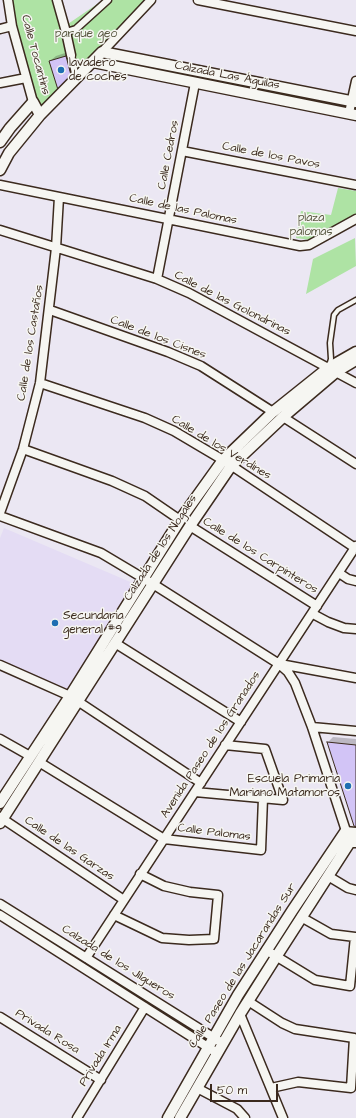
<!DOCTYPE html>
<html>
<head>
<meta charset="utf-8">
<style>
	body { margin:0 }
	#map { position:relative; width:356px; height:1118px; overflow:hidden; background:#ebe7f3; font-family:"Architects Daughter",sans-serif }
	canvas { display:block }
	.scale { position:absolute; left:210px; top:1084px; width:68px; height:18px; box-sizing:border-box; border:2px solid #3b2a1e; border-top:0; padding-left:5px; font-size:12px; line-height:14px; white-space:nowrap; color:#3b2a1e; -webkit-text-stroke:3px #f6f6f2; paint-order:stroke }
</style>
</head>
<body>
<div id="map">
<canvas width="356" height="1118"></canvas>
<div class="scale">50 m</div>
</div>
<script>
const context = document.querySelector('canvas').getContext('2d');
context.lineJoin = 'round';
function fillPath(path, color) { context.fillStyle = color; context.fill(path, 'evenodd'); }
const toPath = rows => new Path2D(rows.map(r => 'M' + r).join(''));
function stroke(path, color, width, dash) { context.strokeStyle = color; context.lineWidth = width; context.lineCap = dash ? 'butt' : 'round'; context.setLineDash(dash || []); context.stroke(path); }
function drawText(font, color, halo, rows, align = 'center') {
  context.font = font + ' "Architects Daughter",sans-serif'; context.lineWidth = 3; context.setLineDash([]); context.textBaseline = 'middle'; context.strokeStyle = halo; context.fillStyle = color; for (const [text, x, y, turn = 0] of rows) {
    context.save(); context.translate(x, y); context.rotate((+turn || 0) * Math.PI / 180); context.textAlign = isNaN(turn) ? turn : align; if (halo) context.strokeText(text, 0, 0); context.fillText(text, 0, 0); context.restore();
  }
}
fillPath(toPath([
	[4,528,135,584,68,693,0,663,0,538]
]), '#e4dcf4');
fillPath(toPath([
	[10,0,55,0,75,78,40,114,13,26],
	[103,0,148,0,76,72,65,26],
	[338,188,356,191,356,216,310,240,296,238,301,211,331,215],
	[355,238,356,266,306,294,313,259]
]), '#aee3a4');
fillPath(toPath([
	[71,51,77,73,59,92,50,61,56,56],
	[333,737,356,739,356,826,355,825,328,742]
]), '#0003');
const building = toPath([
	[66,56,72,79,59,93,49,61,66,56],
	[327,742,356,745,356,827,354,826,327,742]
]);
fillPath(building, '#d2c4f6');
stroke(building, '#3b2a1e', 1);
const service = toPath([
	[329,366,331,359,330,343,334,315,338,310,356,300]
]);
const pedestrian = toPath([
	[66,32,76,29,108,0],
	[71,55,76,78]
]);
const minor = toPath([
	[8,0,12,26,33,102],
	[57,0,66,32,71,55],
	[198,0,356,31],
	[0,29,12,26],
	[102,52,151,0],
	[0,83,26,78],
	[349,113,356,81],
	[182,151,356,185],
	[0,185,300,246,309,245,356,219],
	[0,230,157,279,189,293,356,383],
	[157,279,195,83],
	[50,310,168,352,201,366,273,412],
	[40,383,145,418,174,431,223,460,355,548],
	[283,417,356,464],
	[23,449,112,481,145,496,180,520],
	[0,513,23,449,40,383,56,248,59,197],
	[0,516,101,553,153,584,279,664,288,672,295,683,312,727,348,837],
	[190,526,317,606],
	[339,573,348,579,356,581],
	[313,614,328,622,344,628,356,629],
	[115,643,241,722],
	[280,664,356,678],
	[0,665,70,696,201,783],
	[312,727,356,731],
	[0,739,30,756],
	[39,762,164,839,261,850,263,798],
	[195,792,283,800,265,749,225,745],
	[0,817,124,900],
	[328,876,348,888,356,890],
	[0,904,219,1041],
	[0,915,217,1053],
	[114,915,162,938,189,940,214,939,218,895,190,892,164,886,140,874],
	[266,950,315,980,350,986,355,937,331,934,301,917],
	[86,958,356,546],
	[248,1001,282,1023,295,1029,354,1038,351,1088,298,1082,271,1088],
	[240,1014,283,1118],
	[0,1017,101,1080],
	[197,1088,237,1109,245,1118],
	[77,1118,145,1007]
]);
const tertiary = toPath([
	[93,62,356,115],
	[0,142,10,128,33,102,40,115],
	[0,170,9,153,40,115,102,52,356,102],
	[0,803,70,696,180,520,223,460,273,412,328,368,356,352],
	[0,823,190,526,231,466,283,417,336,372,356,360],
	[168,1118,238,995,292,911,345,832,356,833],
	[180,1118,240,1014,276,957,350,842,356,842]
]);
stroke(service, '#3b2a1e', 7);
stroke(pedestrian, '#3b2a1e', 9);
stroke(minor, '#3b2a1e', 11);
stroke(tertiary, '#3b2a1e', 13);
stroke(service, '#f6f6f2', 4);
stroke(pedestrian, '#f6f6f2', 6);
stroke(minor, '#f6f6f2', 8);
stroke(tertiary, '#f6f6f2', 10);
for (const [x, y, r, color] of [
	[61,70,4,"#1f6fb2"],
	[55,623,4,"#1f6fb2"],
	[348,786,4,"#1f6fb2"]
]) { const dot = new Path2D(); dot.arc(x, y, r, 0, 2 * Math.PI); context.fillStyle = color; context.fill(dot); stroke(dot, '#f6f6f2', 1.5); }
drawText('12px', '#585840', '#f6f6f2', [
	["parque geo",86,34],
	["plaza",311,218],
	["palomas",311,232]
]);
drawText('12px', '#3b2a1e', '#f6f6f2', [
	["Calle Tocantins",35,55,75],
	["Calzada Las Águilas",227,76,11],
	["Calle Cedros",169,155,-79],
	["Calle de los Pavos",271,156,11],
	["Calle de las Palomas",183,210,12],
	["Calle de las Golondrinas",232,304,27],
	["Calle de los Cisnes",158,338,21],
	["Calle de los Castaños",31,343,-81],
	["Calle de los Verdines",221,448,31],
	["Calzada de los Nogales",161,548,-57],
	["Calle de los Carpinteros",260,556,32],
	["Avenida Paseo de los Granados",211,745,-57],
	["Calle Palomas",214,833,7],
	["Calle de las Garzas",69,849,34],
	["Calzada de los Jilgueros",118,963,32],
	["Calle Paseo de las Jacarandas Sur",243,966,-58],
	["Privada Rosa",47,1032,32],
	["Privada Irma",101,1056,-58]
]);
drawText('12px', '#3b2a1e', '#f6f6f2', [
	["lavadero",69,63],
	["de coches",69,77],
	["Secundaria",63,616],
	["general #9",63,630],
	["Escuela Primaria",340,779,"right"],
	["Mariano Matamoros",340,793,"right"]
], 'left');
</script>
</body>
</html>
